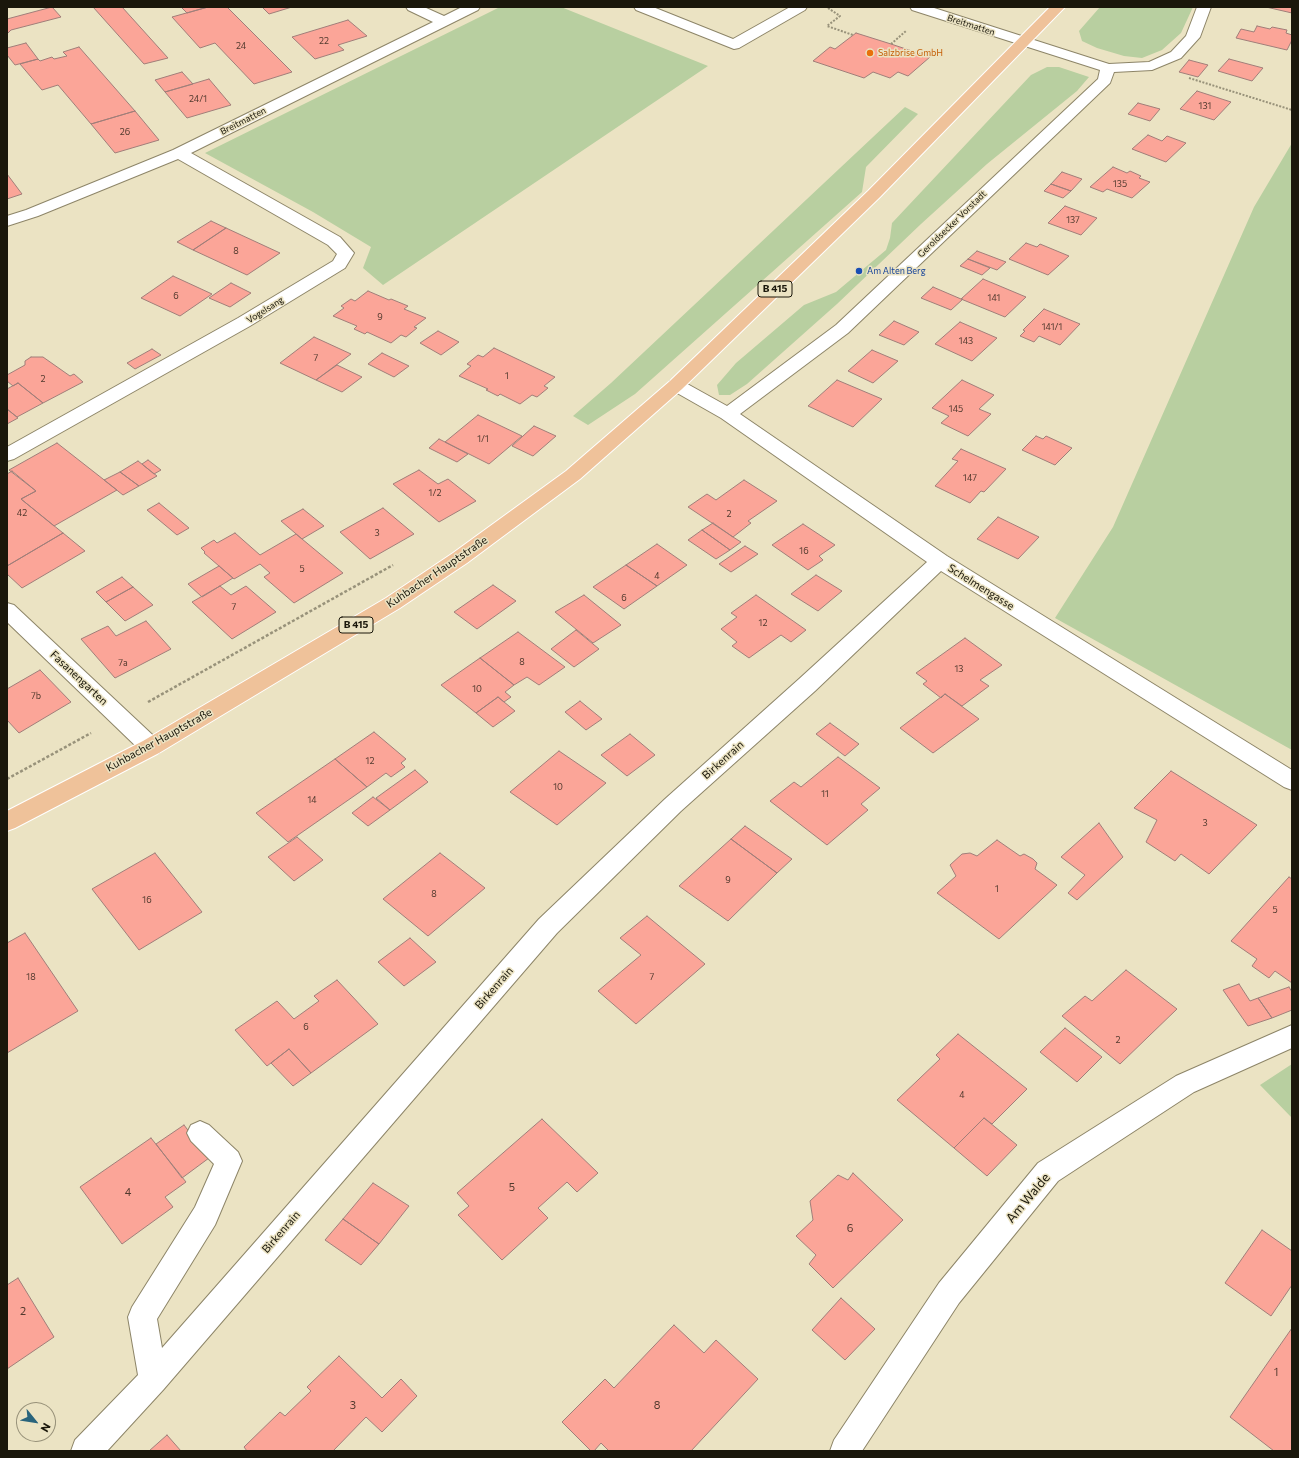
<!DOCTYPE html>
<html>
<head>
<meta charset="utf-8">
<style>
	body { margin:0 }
	#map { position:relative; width:1299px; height:1458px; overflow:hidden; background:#ebe3c3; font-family:Commissioner,sans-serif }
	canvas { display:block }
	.frame { position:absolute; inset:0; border:8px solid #1a170b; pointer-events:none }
	.north { position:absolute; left:16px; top:1402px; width:40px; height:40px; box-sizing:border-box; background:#ebe3c3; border:1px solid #979179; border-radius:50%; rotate:120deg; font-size:11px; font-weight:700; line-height:16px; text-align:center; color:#1a170b }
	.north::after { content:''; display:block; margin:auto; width:14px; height:18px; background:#29647c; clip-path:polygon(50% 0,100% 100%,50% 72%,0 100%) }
</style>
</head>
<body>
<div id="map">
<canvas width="1299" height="1458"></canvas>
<div class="frame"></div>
<div class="north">N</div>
</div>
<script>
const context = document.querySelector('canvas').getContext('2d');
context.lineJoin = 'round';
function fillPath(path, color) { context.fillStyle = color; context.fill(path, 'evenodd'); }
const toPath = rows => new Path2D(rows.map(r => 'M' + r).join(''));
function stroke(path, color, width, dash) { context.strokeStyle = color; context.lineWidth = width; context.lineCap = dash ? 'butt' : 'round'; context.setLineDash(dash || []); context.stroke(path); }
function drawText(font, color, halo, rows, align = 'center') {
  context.font = font + ' Commissioner,sans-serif'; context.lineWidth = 3; context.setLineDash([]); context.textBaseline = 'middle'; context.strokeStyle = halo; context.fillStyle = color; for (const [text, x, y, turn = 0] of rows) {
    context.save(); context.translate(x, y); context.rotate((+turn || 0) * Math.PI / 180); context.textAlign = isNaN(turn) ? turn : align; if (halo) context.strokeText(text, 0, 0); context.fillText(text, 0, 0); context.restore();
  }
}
fillPath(toPath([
	[500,7,561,7,708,66,383,285,363,268,371,247,313,212,205,153],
	[1100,7,1193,7,1181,33,1162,50,1142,58,1124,56,1097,48,1082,41,1079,31],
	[1047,67,1059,67,1089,77,1077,91,987,164,921,224,837,304,747,384,730,395,719,395,717,385,736,363,804,305,836,292,886,250,890,238,892,223,1031,75],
	[905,107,918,114,866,167,862,192,635,394,588,425,573,416,611,383],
	[1292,143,1292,750,1055,618,1113,527,1254,207],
	[1292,1064,1292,1118,1260,1085]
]), '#b8cfa0');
const building = toPath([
	[52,7,61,17,11,30,7,34,7,19,52,7],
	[93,7,122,7,168,58,144,64,93,7],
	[181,7,208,7,187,13,181,7],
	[208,7,227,7,292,72,254,84,215,43,200,48,172,17,208,7],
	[262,7,292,7,269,14,262,7],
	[1266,7,1292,7,1292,13,1266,7],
	[348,20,367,36,338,45,344,50,315,59,292,37,348,20],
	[1257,26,1270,29,1272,27,1287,30,1286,33,1292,35,1292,40,1287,50,1236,38,1241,29,1254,32,1257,26],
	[856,33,891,44,930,57,908,76,898,72,890,78,873,72,864,78,813,61,830,47,835,49,856,33],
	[26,43,38,59,15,65,7,55,7,48,26,43],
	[79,47,135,111,91,124,58,85,42,90,20,64,38,59,40,61,52,57,54,59,67,56,63,52,79,47],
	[1229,59,1263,68,1252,81,1218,71,1229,59],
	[1189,60,1208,65,1198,77,1179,72,1189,60],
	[182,72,193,84,165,92,155,80,182,72],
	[209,79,231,105,187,118,165,92,209,79],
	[1197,91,1231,102,1214,120,1180,109,1197,91],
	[1138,103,1160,109,1150,121,1128,114,1138,103],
	[135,111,159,140,115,153,91,124,135,111],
	[1148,135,1162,141,1167,136,1186,143,1166,162,1132,149,1148,135],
	[1113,167,1127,173,1130,171,1141,176,1139,178,1150,182,1132,198,1107,189,1103,192,1090,187,1113,167],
	[1062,172,1082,179,1071,191,1051,184,1062,172],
	[7,174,22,194,7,199,7,174],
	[1051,184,1071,191,1063,198,1044,191,1051,184],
	[1065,206,1097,218,1081,235,1048,223,1065,206],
	[211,221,226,228,193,250,177,242,211,221],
	[226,228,280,253,247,275,193,250,226,228],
	[1026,243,1037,247,1040,244,1069,256,1048,275,1009,259,1026,243],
	[977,251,1006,262,997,270,968,259,977,251],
	[968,259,990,268,982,275,960,266,968,259],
	[173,276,212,294,180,316,141,298,173,276],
	[983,279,1026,297,1005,317,961,299,983,279],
	[231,283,251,293,230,307,209,298,231,283],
	[933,287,961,299,963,299,951,310,921,298,933,287],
	[368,291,389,300,391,299,408,306,404,309,426,318,414,327,417,328,406,337,401,335,391,343,367,332,365,334,354,329,357,326,333,316,344,308,341,306,351,299,355,301,368,291],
	[1044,309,1080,324,1060,345,1039,336,1034,342,1020,336,1025,331,1023,330,1044,309],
	[894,321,919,332,904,345,879,335,894,321],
	[960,322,997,338,972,361,935,344,960,322],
	[438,331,459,342,441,355,420,343,438,331],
	[314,337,351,354,316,380,280,363,314,337],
	[494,348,555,377,544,386,548,388,537,397,532,395,520,404,500,394,498,396,486,390,488,389,459,376,471,366,467,364,478,355,483,357,494,348],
	[152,349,161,355,135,369,127,363,152,349],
	[872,350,898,361,873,383,848,371,872,350],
	[382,353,409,366,394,377,368,364,382,353],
	[31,357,43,357,70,376,74,374,83,382,43,403,18,383,13,386,7,381,7,375,25,365,25,361,31,357],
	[337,365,362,377,342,392,316,380,337,365],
	[837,380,882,399,853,427,808,406,837,380],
	[962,380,994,395,979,409,991,414,968,436,941,423,949,416,932,408,962,380],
	[18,383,43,403,17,417,7,409,7,389,18,383],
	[7,409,18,418,7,424,7,409],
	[478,415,522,436,489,464,445,442,478,415],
	[534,426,556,436,533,456,512,446,534,426],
	[1036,436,1043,439,1046,436,1072,448,1055,465,1022,450,1036,436],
	[439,439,445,442,468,454,457,462,429,448,439,439],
	[57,443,117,490,54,526,21,499,36,491,9,470,57,443],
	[961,449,1006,469,984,492,981,491,970,503,935,486,958,461,952,459,961,449],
	[148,460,161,470,154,474,142,464,148,460],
	[138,461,157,476,139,486,120,472,138,461],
	[419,470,438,484,448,479,476,501,439,522,393,484,419,470],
	[12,471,36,491,21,499,63,533,7,566,7,474,12,471],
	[120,472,139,486,123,495,104,480,120,472],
	[744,480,777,501,748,521,751,523,733,537,688,507,707,494,716,500,744,480],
	[159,503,189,528,177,535,147,510,159,503],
	[383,508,414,534,370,559,340,532,383,508],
	[303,509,324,526,302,539,281,521,303,509],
	[998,517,1039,537,1018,559,977,539,998,517],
	[713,523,733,537,741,542,730,550,702,530,713,523],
	[803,524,835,545,819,556,823,560,808,570,772,545,803,524],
	[702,530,730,550,716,559,688,540,702,530],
	[63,533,85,551,22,588,7,574,7,566,63,533],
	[235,533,260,555,296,534,343,573,294,603,264,577,270,573,260,564,234,579,204,553,205,552,201,548,214,540,217,543,235,533],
	[657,544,687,565,657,586,626,565,657,544],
	[745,546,758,554,731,572,719,564,745,546],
	[626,565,657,586,624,609,593,587,626,565],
	[219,566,233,578,202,597,188,584,219,566],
	[816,575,842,591,818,611,791,594,816,575],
	[122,577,133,587,106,602,96,592,122,577],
	[493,585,516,601,477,629,454,612,493,585],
	[220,586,231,595,246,586,276,612,232,639,192,602,220,586],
	[133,587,153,605,125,621,106,602,133,587],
	[584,595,621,625,593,643,555,612,584,595],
	[756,595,806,630,791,642,781,635,749,658,732,646,737,642,721,629,737,617,731,613,756,595],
	[146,621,171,649,115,678,81,639,108,626,116,636,146,621],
	[576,630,599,649,574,667,551,649,576,630],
	[518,632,565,667,539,685,527,677,514,685,480,658,518,632],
	[965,638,1002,665,980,680,989,686,962,706,945,694,941,698,923,684,927,681,916,673,965,638],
	[480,658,514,685,505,692,511,697,504,702,498,697,476,713,441,685,480,658],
	[40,670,71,702,19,733,7,720,7,689,40,670],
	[945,694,979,719,933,753,900,728,945,694],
	[498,697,515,711,493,727,476,713,498,697],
	[580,701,602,719,586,730,565,712,580,701],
	[830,723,859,744,845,756,816,734,830,723],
	[374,732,406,759,401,763,405,767,391,777,386,773,367,787,335,759,374,732],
	[630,734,655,755,627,776,601,755,630,734],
	[559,751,606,783,557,825,510,792,559,751],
	[838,757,880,788,861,804,868,810,827,845,770,801,794,782,801,787,838,757],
	[335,759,367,787,288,842,256,813,335,759],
	[415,770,428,782,390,810,376,798,415,770],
	[1171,771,1257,825,1209,874,1181,854,1175,861,1146,842,1157,820,1134,808,1171,771],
	[373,797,390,810,368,826,352,813,373,797],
	[1099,823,1123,857,1077,900,1068,893,1085,875,1061,857,1099,823],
	[745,826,792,859,777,873,731,839,745,826],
	[297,837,323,860,294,881,268,857,297,837],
	[731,839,777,873,728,921,679,886,731,839],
	[997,840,1020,856,1024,854,1033,859,1037,863,1035,869,1057,885,999,939,937,893,956,876,950,865,962,854,970,853,977,856,997,840],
	[155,853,202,912,139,950,92,889,155,853],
	[440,853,485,888,428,936,383,899,440,853],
	[1289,877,1292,879,1292,983,1275,971,1269,978,1252,966,1257,959,1231,941,1289,877],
	[647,916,705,964,636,1024,598,991,641,955,620,938,647,916],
	[25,933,78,1011,7,1053,7,943,25,933],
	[410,938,436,962,404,986,378,962,410,938],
	[1126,970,1177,1009,1120,1064,1062,1016,1085,996,1092,1001,1126,970],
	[337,980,378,1024,311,1073,289,1049,267,1066,235,1030,277,1001,294,1019,319,1001,314,996,337,980],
	[1239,984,1250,1001,1258,998,1272,1018,1248,1026,1223,990,1239,984],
	[1289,987,1292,992,1292,1010,1272,1018,1258,998,1289,987],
	[1065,1028,1102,1057,1077,1082,1040,1052,1065,1028],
	[958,1034,1027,1089,992,1124,984,1118,954,1148,897,1100,940,1059,936,1055,958,1034],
	[289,1049,311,1073,293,1086,271,1063,289,1049],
	[984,1118,1017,1145,987,1176,954,1148,984,1118],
	[542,1119,598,1173,577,1192,567,1182,538,1208,548,1218,502,1260,458,1215,469,1206,457,1193,542,1119],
	[184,1125,209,1158,182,1178,156,1144,184,1125],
	[151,1138,186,1182,165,1197,173,1207,122,1244,80,1187,151,1138],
	[853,1173,903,1220,833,1288,809,1264,816,1255,796,1236,813,1220,810,1201,838,1175,848,1180,853,1173],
	[373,1183,409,1206,379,1244,343,1219,373,1183],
	[343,1219,379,1244,361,1265,325,1240,343,1219],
	[1262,1230,1292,1251,1292,1285,1271,1316,1225,1283,1262,1230],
	[18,1278,54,1337,7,1369,7,1285,18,1278],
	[841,1298,875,1329,845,1360,812,1330,841,1298],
	[674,1325,704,1353,716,1340,758,1379,691,1451,609,1451,601,1443,594,1451,591,1451,562,1422,605,1379,614,1388,674,1325],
	[1292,1328,1292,1451,1274,1451,1230,1417,1292,1328],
	[339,1356,382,1398,401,1379,417,1396,382,1432,366,1417,333,1451,247,1451,244,1447,280,1412,285,1416,311,1391,307,1387,339,1356],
	[167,1435,181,1451,149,1451,167,1435]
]);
fillPath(building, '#fba598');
stroke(building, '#a07e79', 1);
const minor = toPath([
	[406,7,424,7,444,16,462,7,480,7,478,10,191,153,340,237,354,253,345,268,250,326,14,459,7,461,7,447,238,318,333,261,337,254,328,245,178,159,38,216,7,226,7,216,26,210,173,150,433,22,408,10,406,7],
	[634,7,653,7,733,39,790,7,807,7,805,10,739,48,734,49,636,10,634,7],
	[910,7,931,7,1109,64,1149,62,1171,52,1186,36,1197,7,1211,7,1200,37,1181,58,1152,70,1114,72,1110,83,848,333,740,414,947,556,1292,770,1292,790,1284,787,941,571,815,691,681,811,557,933,163,1390,107,1451,71,1451,75,1440,138,1375,128,1317,132,1307,195,1207,214,1164,191,1141,187,1133,191,1125,200,1121,209,1125,238,1152,242,1161,215,1225,157,1319,162,1348,539,919,665,799,799,679,927,562,721,418,670,389,667,385,670,381,676,379,682,381,727,406,836,325,1098,79,1100,70,912,10,910,7],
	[7,603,14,605,159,741,162,747,159,753,151,755,143,753,7,622,7,603],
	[1292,1025,1292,1048,1194,1092,1058,1181,959,1303,862,1451,830,1451,834,1440,939,1283,1038,1163,1176,1076,1292,1025]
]);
const major = toPath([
	[1050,7,1065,7,880,197,682,389,580,479,467,563,400,608,159,753,15,828,7,831,7,811,143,741,386,598,453,553,566,471,670,381,868,191,1050,7]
]);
stroke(minor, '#8d8568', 2);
stroke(major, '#fff', 2);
stroke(toPath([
	[828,8,840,16,827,26,853,35],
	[891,44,906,31],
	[1189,78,1292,110]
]), '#98927a', 2, [2, 1.5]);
stroke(toPath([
	[148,702,393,565],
	[7,779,91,733]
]), '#98927a', 2.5, [3, 2]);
fillPath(minor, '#fff');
fillPath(major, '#efc29a');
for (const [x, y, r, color] of [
	[870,53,4,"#e8710a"],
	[859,271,4,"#1a4fb4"]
]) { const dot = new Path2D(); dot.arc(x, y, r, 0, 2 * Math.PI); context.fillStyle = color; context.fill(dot); stroke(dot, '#ebe3c3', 1.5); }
drawText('9px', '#1a170b', '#ebe3c3', [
	["Breitmatten",971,25,18],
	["Breitmatten",243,121,-27],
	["Geroldsecker Vorstadt",952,224,-44],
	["Vogelsang",265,310,-32]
]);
drawText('9px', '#523a2e', null, [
	["22",324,41],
	["24",241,46],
	["24/1",198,99],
	["131",1205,106],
	["26",125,132],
	["135",1120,184],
	["137",1073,220],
	["8",236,251],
	["6",176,296],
	["141",994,298],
	["9",380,317],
	["141/1",1052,327],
	["143",966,341],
	["7",316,358],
	["1",507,376],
	["2",43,379],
	["145",956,409],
	["1/1",483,439],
	["147",970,478],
	["1/2",435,493],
	["42",22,513],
	["2",729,514],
	["3",377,533],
	["16",804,551],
	["5",302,569],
	["4",657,576],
	["6",624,598],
	["7",234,607],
	["12",763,623],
	["8",522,662],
	["7a",123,663],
	["13",959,669],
	["10",477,689],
	["7b",36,696],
	["12",370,761],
	["10",558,787],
	["11",825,794],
	["14",312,800],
	["3",1205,823],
	["9",728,880],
	["1",997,889],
	["8",434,894],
	["16",147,900],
	["5",1275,910],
	["18",31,977],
	["7",652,977],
	["6",306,1027],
	["2",1118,1040],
	["4",962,1095]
]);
drawText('9px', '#c56008', '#ebe3c3', [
	["Salzbrise GmbH",878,53]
], 'left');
drawText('9px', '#164399', '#ebe3c3', [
	["Am Alten Berg",867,271]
], 'left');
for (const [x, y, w] of [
	[775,289,34],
	[356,625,34]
]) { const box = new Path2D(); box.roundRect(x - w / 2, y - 8, w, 16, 3); context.fillStyle = '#ebe3c3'; context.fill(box); stroke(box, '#1a170b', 1); }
drawText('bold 10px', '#1a170b', null, [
	["B 415",775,289],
	["B 415",356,625]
]);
drawText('11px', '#1a170b', '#ebe3c3', [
	["Kuhbacher Hauptstraße",437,572,-34],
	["Schelmengasse",981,587,32],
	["Fasanengarten",79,678,43],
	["Kuhbacher Hauptstraße",159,740,-29],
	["Birkenrain",723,760,-42],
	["Birkenrain",494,988,-49],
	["Birkenrain",281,1232,-49]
]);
drawText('11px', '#523a2e', null, [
	["5",512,1187],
	["4",128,1192],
	["6",850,1228],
	["2",23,1311],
	["1",1276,1372],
	["3",353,1405],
	["8",657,1405]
]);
drawText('13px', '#1a170b', '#ebe3c3', [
	["Am Walde",1028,1198,-50]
]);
</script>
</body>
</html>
